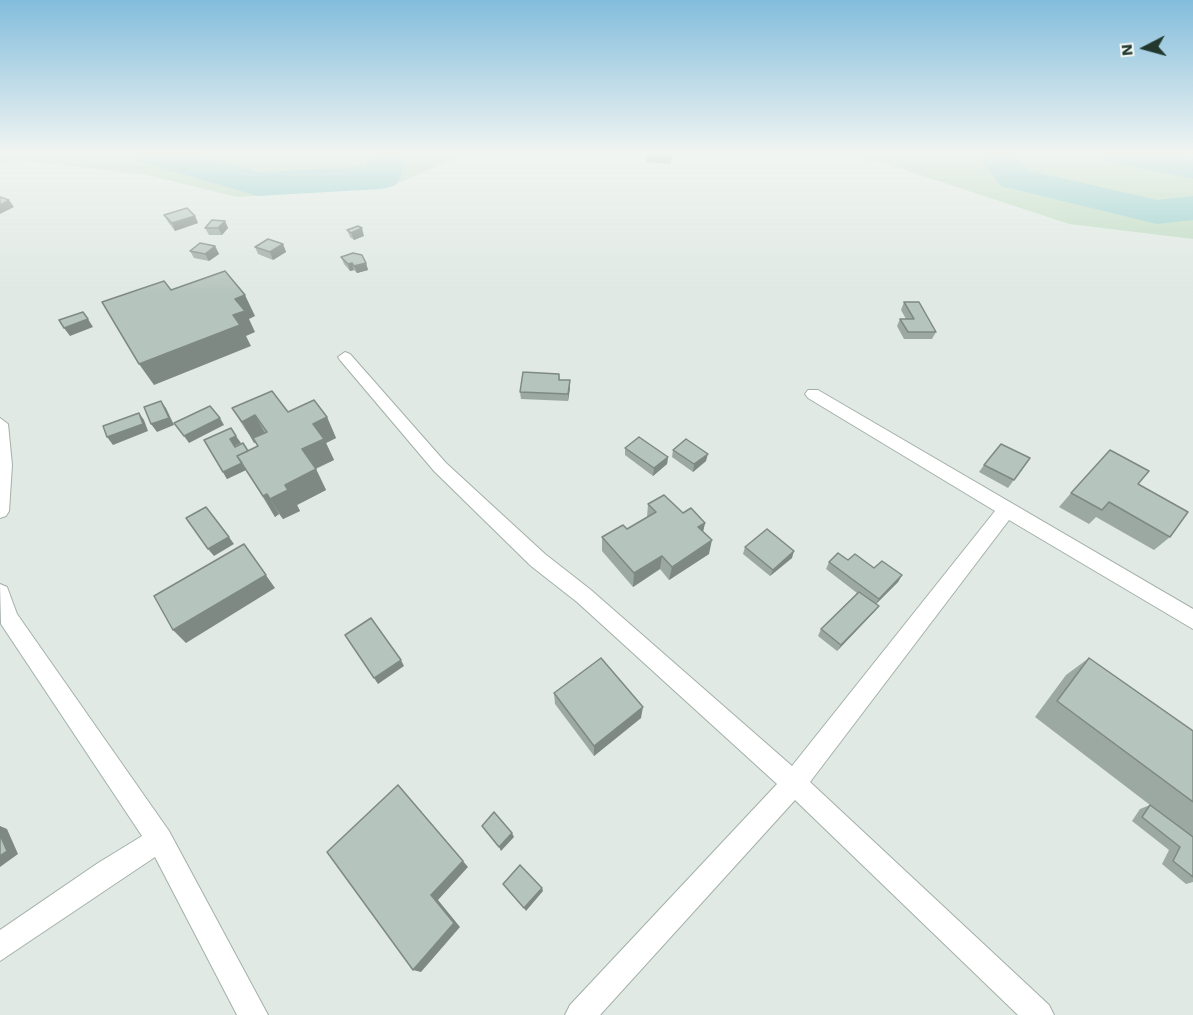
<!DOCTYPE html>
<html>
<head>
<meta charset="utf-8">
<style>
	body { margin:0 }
	#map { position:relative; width:1193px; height:1015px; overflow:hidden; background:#e0e9e3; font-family:"Work Sans",sans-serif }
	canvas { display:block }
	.north { position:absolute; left:1115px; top:18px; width:60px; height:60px; -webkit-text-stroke:4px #f0f6f2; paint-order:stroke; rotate:264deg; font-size:16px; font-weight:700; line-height:24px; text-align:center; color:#22382e }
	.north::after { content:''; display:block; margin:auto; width:21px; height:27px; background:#22382e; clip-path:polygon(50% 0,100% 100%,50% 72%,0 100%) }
</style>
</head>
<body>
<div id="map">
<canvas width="1193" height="1015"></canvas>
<div class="north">N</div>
</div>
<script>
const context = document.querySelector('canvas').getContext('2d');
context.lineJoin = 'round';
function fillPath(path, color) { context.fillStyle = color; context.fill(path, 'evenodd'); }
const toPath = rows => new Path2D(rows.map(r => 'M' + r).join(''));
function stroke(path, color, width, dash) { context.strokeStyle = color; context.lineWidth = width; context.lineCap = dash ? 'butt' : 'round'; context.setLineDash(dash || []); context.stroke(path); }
fillPath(toPath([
	[0,152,237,153,461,152,454,159,389,187,237,197,147,175,17,160,0,164],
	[832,152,1193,152,1193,239,1069,224,887,164]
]), '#bad9bd');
fillPath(toPath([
	[129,152,188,152,259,172,366,167,372,152,408,152,400,178,394,186,381,189,258,196,134,160,129,152],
	[975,152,1012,152,1027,170,1157,200,1193,196,1193,220,1157,224,1001,186,975,152],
	[1096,152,1170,152,1193,157,1193,179,1101,160,1096,152]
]), '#8ccbc9');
const street = toPath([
	[345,352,350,354,446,463,545,554,591,590,792,766,995,511,808,398,805,394,808,390,818,390,1193,609,1193,629,1009,520,810,782,1049,1005,1054,1015,1018,1015,795,800,600,1015,565,1015,570,1005,777,784,577,602,531,566,434,471,340,360,338,357,345,352],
	[0,418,8,424,12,465,9,511,6,516,0,518,0,418],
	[0,584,7,587,17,614,169,831,268,1015,237,1015,155,857,0,961,0,930,98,863,142,836,1,624,0,584]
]);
stroke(street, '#a3b0a9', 2);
fillPath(street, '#fff');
fillPath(toPath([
	[646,152,672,157,671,164,646,162],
	[686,152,702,152,699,156,686,153],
	[164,215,195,216,198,223,175,231,168,222],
	[225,221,228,228,222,235,209,235,205,228],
	[347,230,364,236,354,240,350,237],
	[283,244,286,252,273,260,258,254,255,247],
	[215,246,219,254,209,261,194,258,190,251],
	[341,257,366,263,368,270,357,273,354,270,350,271,344,264],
	[904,302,936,332,932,339,904,339,897,326,900,319,906,319,901,310],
	[559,374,560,380,570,388,568,401,521,399,520,392],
	[232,408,288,412,327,417,336,438,326,443,334,460,316,469,326,490,297,505,300,511,283,519,279,514,275,517,246,470,227,479,204,440,241,443,235,446,248,451,258,446,245,429],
	[625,448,668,457,667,464,653,476,625,455],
	[673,450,706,461,693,472,672,457],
	[1030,458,1008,488,979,472,984,465],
	[1138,484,1170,537,1154,550,1096,517,1089,524,1059,507,1071,493],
	[648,504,683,513,705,523,703,532,709,554,669,580,660,569,633,587,602,551,602,537,627,529,647,517],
	[745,547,792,558,770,576,743,554],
	[848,560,902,575,898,582,876,604,879,606,874,612,837,651,818,636,821,629,857,593,826,569,829,562],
	[1089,658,1193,731,1193,882,1186,884,1162,864,1169,850,1132,821,1140,809,1150,805,1035,717,1066,675],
	[554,693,641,718,594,756,555,704]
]), '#9ca9a2');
fillPath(toPath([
	[9,200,14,207,0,214,0,205],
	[195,216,198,223,175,231,172,223],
	[225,221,228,228,222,235,218,228],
	[362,228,364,236,354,240,351,233],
	[283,244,286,252,273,260,270,252],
	[215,246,219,254,209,261,205,254],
	[352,263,354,270,350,271,348,264],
	[366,263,368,270,357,273,354,266],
	[245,295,255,316,249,319,255,332,246,336,251,346,154,385,139,364,233,315,235,299],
	[88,319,93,327,70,336,64,328],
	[570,380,570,388,568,401,568,394],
	[161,401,166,408,174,425,157,432,151,424],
	[139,413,144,420,148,431,113,445,107,437],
	[255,415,267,437,254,443,242,422],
	[327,417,336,438,326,443,334,460,312,470,302,449,313,424],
	[220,418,224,425,189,443,184,436],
	[236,436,241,443,235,446,230,439],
	[708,454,706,461,693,472,694,464],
	[668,457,667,464,653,476,654,468],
	[242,463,246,470,227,479,223,472],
	[316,469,326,490,297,505,300,511,283,519,270,499,285,485],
	[267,494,279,514,275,517,263,496],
	[705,523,702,536,698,527],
	[229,537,234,544,214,556,208,549],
	[712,540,709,554,669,580,672,567],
	[244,544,275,588,186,643,173,630],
	[794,551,792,558,770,576,773,570],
	[662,556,660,569,633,587,634,573],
	[902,575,898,582,874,606,879,599],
	[879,606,874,612,837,651,841,645],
	[401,660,404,666,378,684,374,678],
	[643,707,641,718,594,756,594,746],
	[0,826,7,829,18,854,0,867],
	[512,833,514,837,501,851,499,847],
	[463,861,468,867,438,900,460,927,421,972,413,970,431,895],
	[542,888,543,891,526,911,524,908]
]), '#7f8984');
const building = toPath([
	[646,152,671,152,672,157,647,156,646,152],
	[0,197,9,200,0,205,0,197],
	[187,208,195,216,172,223,164,215,187,208],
	[212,220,225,221,218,228,205,228,212,220],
	[358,226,362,228,351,233,347,230,358,226],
	[268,239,283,244,270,252,255,247,268,239],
	[200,243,215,246,205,254,190,251,200,243],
	[353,253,362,255,366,263,354,266,352,263,348,264,341,257,353,253],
	[225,271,245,295,235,299,245,311,233,315,240,325,139,364,102,302,164,281,171,290,225,271],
	[904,302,919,302,936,332,908,332,900,319,914,319,904,302],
	[83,312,88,319,64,328,59,320,83,312],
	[523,372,559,374,559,380,570,380,568,394,520,392,523,372],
	[272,391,288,412,314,400,327,417,313,424,324,439,302,449,316,469,285,485,288,490,270,499,267,494,263,496,237,456,258,446,253,438,267,432,255,415,242,422,232,408,272,391],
	[161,401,169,418,151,424,144,407,161,401],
	[210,406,220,418,184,436,174,423,210,406],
	[139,413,143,424,107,437,103,426,139,413],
	[231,428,236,436,230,439,235,447,243,443,248,451,237,456,242,463,223,472,204,440,231,428],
	[639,437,668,457,654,468,625,448,639,437],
	[686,439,708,454,694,464,673,450,686,439],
	[1001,444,1030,458,1014,480,984,465,1001,444],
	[1110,450,1149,471,1138,484,1188,512,1170,537,1109,502,1102,510,1071,493,1110,450],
	[664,495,683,513,691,508,705,523,698,527,712,540,672,567,662,556,634,573,602,537,623,525,627,529,656,512,648,504,664,495],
	[206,507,229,537,208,549,186,518,206,507],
	[767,529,794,551,773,570,745,547,767,529],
	[244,544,266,575,173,630,154,596,244,544],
	[838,553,848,560,855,554,874,568,882,561,902,575,879,599,829,562,838,553],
	[859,592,879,606,841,645,821,629,859,592],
	[371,618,401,660,374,678,345,635,371,618],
	[601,658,643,707,594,746,554,693,601,658],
	[1089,658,1193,731,1193,802,1057,701,1089,658],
	[398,785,463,861,431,895,454,923,413,970,327,852,398,785],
	[1150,805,1193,837,1193,877,1173,861,1180,847,1142,817,1150,805],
	[494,812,512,833,499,847,482,826,494,812],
	[0,835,7,851,0,856,0,835],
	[520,865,542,888,524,908,503,884,520,865]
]);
fillPath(building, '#b5c4bc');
stroke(building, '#7f8984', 1.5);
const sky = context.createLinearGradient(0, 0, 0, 294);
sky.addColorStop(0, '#83bddc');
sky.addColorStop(0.52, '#f1f5f2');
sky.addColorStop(1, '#f1f5f200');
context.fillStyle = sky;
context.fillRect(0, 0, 1193, 294);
</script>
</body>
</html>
